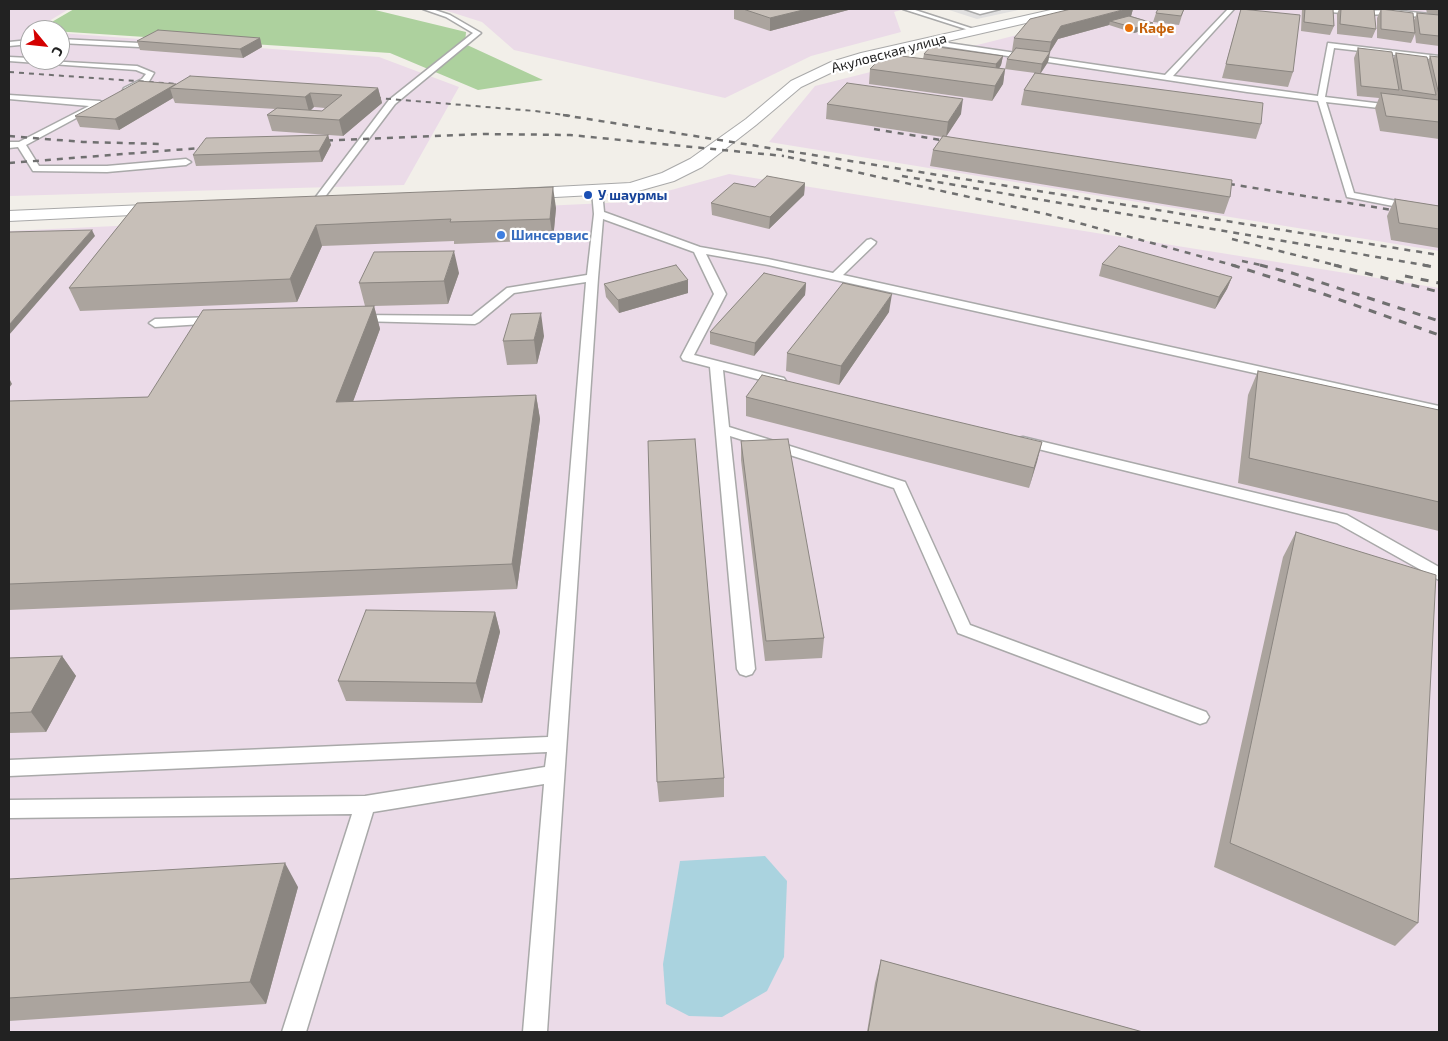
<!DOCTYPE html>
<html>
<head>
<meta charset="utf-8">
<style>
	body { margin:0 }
	#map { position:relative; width:1448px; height:1041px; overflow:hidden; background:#f2efe9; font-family:"Exo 2",sans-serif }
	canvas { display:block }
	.frame { position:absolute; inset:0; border:10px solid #222; pointer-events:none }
	.north { position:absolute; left:20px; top:20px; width:50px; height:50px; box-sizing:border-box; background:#fff; border:1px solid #a7a7a7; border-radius:50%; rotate:118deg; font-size:14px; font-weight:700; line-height:20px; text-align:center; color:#222 }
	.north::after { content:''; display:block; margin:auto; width:18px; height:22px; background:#d40000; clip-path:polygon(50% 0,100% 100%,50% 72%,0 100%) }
</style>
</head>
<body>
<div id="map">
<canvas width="1448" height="1041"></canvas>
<div class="frame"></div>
<div class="north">С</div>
</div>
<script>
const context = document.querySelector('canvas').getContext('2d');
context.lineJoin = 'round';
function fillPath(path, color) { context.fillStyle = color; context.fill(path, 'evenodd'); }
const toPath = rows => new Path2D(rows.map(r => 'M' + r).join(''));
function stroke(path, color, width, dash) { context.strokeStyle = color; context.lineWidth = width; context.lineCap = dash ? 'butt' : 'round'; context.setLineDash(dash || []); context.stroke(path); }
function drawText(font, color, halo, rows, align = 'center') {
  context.font = font + ' "Exo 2",sans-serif'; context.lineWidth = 4.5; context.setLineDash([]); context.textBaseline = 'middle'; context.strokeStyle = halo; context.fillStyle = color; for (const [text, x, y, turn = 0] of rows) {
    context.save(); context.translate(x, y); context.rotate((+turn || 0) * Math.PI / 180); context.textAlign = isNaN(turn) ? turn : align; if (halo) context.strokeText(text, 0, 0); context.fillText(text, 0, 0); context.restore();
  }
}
fillPath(toPath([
	[946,9,1023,9,977,19]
]), '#e0dfdf');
fillPath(toPath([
	[9,9,69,9,34,30,30,30,30,60,60,60,60,33,379,57,459,87,404,185,9,196],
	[441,9,905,9,894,12,901,32,811,56,725,98,514,50,482,22],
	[1120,9,1439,9,1439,251,769,142,815,86],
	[729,174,1439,288,1439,1032,9,1032,9,231,628,202]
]), '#ebdbe8');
fillPath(toPath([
	[74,9,371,9,466,32,465,44,543,80,478,90,390,53,38,30]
]), '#add19e');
fillPath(toPath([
	[765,856,787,881,784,957,767,991,722,1017,689,1016,666,1004,663,964,680,861]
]), '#aad3df');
const service = toPath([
	[423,9,432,9,450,15,481,33,395,104,318,206,312,206,312,202,389,100,473,33,446,17,423,9],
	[903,9,912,9,980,31,975,32,903,9],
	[965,9,980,10,1000,9,980,14,965,9],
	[1228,9,1234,9,1173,76,1318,96,1328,43,1439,56,1439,60,1334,48,1325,97,1400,106,1401,108,1397,110,1326,102,1354,193,1439,209,1439,215,1347,197,1318,101,1247,92,928,44,924,42,928,40,1165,75,1228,9],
	[1317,9,1362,11,1392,10,1439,15,1439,19,1392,14,1362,15,1320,11,1317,9],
	[60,39,139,43,143,45,139,47,60,43,60,39],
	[30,40,30,44,9,46,9,42,30,40],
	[9,57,30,58,30,60,137,66,154,73,148,83,127,92,123,90,124,88,142,79,146,74,136,70,9,61,9,57],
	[9,95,100,101,104,103,26,145,39,166,107,166,186,159,191,162,186,165,107,172,33,171,18,147,9,148,9,142,19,142,89,106,9,99,9,95],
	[597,188,602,191,604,212,700,247,768,259,833,273,867,240,871,239,876,242,875,244,843,275,1439,406,1439,414,768,265,706,254,726,294,694,355,784,378,786,381,780,385,723,370,729,427,905,482,970,625,1206,712,1209,717,1206,722,1200,724,958,633,894,488,730,436,755,669,752,674,746,676,740,674,737,669,710,367,683,360,681,357,714,294,694,252,603,219,598,278,547,1032,523,1032,544,784,373,812,306,1032,282,1032,352,814,9,818,9,800,365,796,545,767,547,752,9,776,9,760,548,737,586,282,514,293,479,322,475,324,358,321,352,318,358,315,472,316,507,288,587,275,594,214,592,191,597,188],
	[215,317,219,319,221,321,219,323,155,327,149,323,155,319,215,317],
	[1023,437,1347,515,1439,567,1439,580,1337,523,1018,444,1016,441,1018,438,1023,437]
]);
const tertiary = toPath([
	[1055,9,1076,9,1074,12,865,60,841,68,801,87,756,125,702,167,674,181,631,193,517,199,511,198,508,194,511,190,517,189,630,183,662,173,690,159,746,119,791,81,831,62,861,53,1055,9],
	[167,204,173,205,176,209,173,213,9,221,9,211,167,204]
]);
stroke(service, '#a9a9a9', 3);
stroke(tertiary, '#a9a9a9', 2);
fillPath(service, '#fff');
fillPath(tertiary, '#fff');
stroke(toPath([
	[9,72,192,85],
	[366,97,535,111,572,116]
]), '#707070', 2, [5, 5]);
stroke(toPath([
	[563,115,1439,255],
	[874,129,953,142],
	[9,136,83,142,163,144],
	[315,141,484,134,570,135,784,156],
	[788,157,1046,214,1236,266],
	[9,163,213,147],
	[902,176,1430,266],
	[1217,182,1405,212],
	[1232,239,1339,266],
	[1242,261,1265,266]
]), '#707070', 2.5, [6, 6]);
stroke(toPath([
	[1232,265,1318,292,1439,335],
	[1260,265,1292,273,1439,321],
	[1334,265,1439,292],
	[1423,265,1439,268],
	[1405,276,1439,283]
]), '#707070', 3, [8, 8]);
fillPath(toPath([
	[734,9,852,9,770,31,734,19],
	[1133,9,1131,16,1153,23,1152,28,1134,33,1109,25,1058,39,1050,52,1048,62,1041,73,1261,124,1256,139,1021,105,1024,90,1035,73,1005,69,1007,59,1013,51,1012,51,1014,38],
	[1184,9,1179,25,1153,22,1156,13],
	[1241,9,1293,72,1288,87,1222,78],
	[1302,9,1333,9,1334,26,1330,35,1301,31],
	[1339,9,1341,9,1376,29,1372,38,1337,34,1337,14],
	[1381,9,1414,20,1417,13,1439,15,1439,46,1416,43,1415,34,1411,43,1377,38,1377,18],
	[1426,9,1439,9,1439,15,1427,13],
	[260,38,262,47,243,58,140,50,137,41],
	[1358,48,1393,59,1396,53,1428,61,1430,56,1439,57,1439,139,1380,131,1375,108,1379,98,1357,96,1354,58],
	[924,54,1003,56,1001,65,999,69,1005,69,1003,84,992,101,869,84,870,69,923,59],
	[176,84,378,88,382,103,343,136,272,131,267,115,276,109,175,103,173,98,119,130,80,127,75,116],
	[314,107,325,108,322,111,310,110],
	[827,104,961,114,946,136,1230,197,1224,214,930,166,933,150,942,137,826,119],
	[328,135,331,145,322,162,196,166,193,155],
	[805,183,804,195,769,229,712,215,711,203,755,187],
	[1395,199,1439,206,1439,248,1391,240,1387,216],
	[137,203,556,208,553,240,454,244,454,241,322,246,297,302,80,311,69,288],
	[1102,264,1232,277,1227,289,1215,309,1099,276],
	[459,273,448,304,374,306,380,329,353,401,536,395,540,419,517,589,9,610,9,401,148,397,365,306,359,283],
	[688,280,688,293,619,313,606,297,604,284],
	[806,283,805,295,754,356,710,344,710,332],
	[889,312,839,385,786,371,787,353],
	[544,336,537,364,507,365,503,341],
	[1258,371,1439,410,1439,531,1238,483,1248,395],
	[746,397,1042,442,1029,488,746,416],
	[741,441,824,638,822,658,765,661,741,460],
	[1296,532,1418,923,1395,946,1214,867,1283,557],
	[495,612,500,632,482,703,346,701,338,681],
	[62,656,76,676,46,732,9,733,9,658],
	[724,778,724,797,659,802,657,782],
	[9,879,298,887,266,1004,9,1021],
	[881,960,1143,1032,867,1032,875,983]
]), '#aba49e');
fillPath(toPath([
	[807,9,852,9,770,31,770,18],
	[1126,9,1133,9,1130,20,1110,21,1109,25,1058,39,1048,55,1050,52,1048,62,1040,74,1042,64,1048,56,1051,42,1061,26],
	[1153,23,1152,28,1134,33,1135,28],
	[260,38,262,47,243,58,240,49],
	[1003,56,1001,65,995,74,996,64],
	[1005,69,1003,84,992,101,995,86],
	[176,84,170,88,173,98,119,130,115,119],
	[378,88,382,103,343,136,339,120],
	[310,93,314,107,309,112,305,97],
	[963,99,961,114,946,137,948,122],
	[328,135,331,145,322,162,319,151],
	[805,183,804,195,769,229,770,217],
	[553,187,556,208,553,240,550,219],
	[316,225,322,246,297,302,290,279],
	[92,230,95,236,9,335,9,325],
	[454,251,459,273,448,304,444,281],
	[1232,277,1227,289,1215,309,1219,297],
	[688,280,688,293,619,313,618,300],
	[806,283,805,295,754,356,755,343],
	[892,294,889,312,839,385,841,366],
	[374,306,380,329,344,426,336,402],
	[541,313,544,336,537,364,534,340],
	[9,378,12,384,9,388],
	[536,395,540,419,517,589,512,564],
	[1042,442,1037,462,1029,488,1034,468],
	[495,612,500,632,482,703,476,683],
	[62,656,76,676,46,732,31,712],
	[285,863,298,887,266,1004,250,982]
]), '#8b8681');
const building = toPath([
	[743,9,807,9,770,18,743,9],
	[1071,9,1126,9,1061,26,1051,42,1014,38,1030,19,1071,9],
	[1158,9,1184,9,1181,16,1156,13,1158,9],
	[1241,9,1300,15,1293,72,1226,64,1241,9],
	[1305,9,1333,9,1334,26,1304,22,1305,9],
	[1341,9,1374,9,1376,29,1340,24,1341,9],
	[1381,9,1413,13,1415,33,1381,29,1381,9],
	[1417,13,1439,15,1439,36,1420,34,1417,13],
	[1129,16,1153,23,1135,28,1110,21,1129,16],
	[158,30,260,38,240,49,137,41,158,30],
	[931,46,1003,56,996,64,924,54,931,46],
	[1016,48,1050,52,1042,64,1007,59,1016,48],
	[1358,48,1392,52,1399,90,1361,86,1358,48],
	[1396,53,1427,57,1436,95,1402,90,1396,53],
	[885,54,1005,69,995,86,870,69,885,54],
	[1430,56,1439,57,1439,95,1430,56],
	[1035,73,1263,103,1261,124,1024,90,1035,73],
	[190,76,378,88,339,120,267,115,277,108,322,111,342,95,310,93,305,97,170,88,190,76],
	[139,81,176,84,115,119,75,116,139,81],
	[847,83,963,99,948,122,827,104,847,83],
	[1381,93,1439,100,1439,122,1386,116,1381,93],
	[328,135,319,151,193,155,206,138,328,135],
	[943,136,1232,180,1230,197,933,150,943,136],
	[767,176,805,183,770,217,711,203,734,183,755,187,767,176],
	[553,187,550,219,450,222,451,219,316,225,290,279,69,288,137,203,553,187],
	[1395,199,1439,206,1439,229,1399,223,1395,199],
	[92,230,9,325,9,232,92,230],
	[1119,246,1232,277,1219,297,1102,264,1119,246],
	[454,251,444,281,359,283,374,252,454,251],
	[676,265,688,280,618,300,604,284,676,265],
	[764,273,806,283,755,343,710,332,764,273],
	[843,283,892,294,841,366,787,353,843,283],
	[374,306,336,402,536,395,512,564,9,584,9,401,148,397,203,310,374,306],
	[541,313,534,340,503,341,511,314,541,313],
	[1258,371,1439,410,1439,502,1249,458,1258,371],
	[762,375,1042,442,1034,468,746,397,762,375],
	[695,439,724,778,657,782,648,441,695,439],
	[788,439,824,638,766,641,741,441,788,439],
	[1296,532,1436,575,1418,923,1230,843,1296,532],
	[366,610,495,612,476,683,338,681,366,610],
	[62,656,31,712,9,713,9,658,62,656],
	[285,863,250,982,9,998,9,879,285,863],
	[881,960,1143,1032,868,1032,881,960]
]);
fillPath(building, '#c7bfb8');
stroke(building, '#8b8681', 1);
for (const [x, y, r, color] of [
	[1129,28,5,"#e8710a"],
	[588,195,5,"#1a4fb4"],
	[501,235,5,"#3f7fe0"]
]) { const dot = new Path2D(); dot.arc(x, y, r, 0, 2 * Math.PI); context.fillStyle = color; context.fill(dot); stroke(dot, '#fff', 2); }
drawText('bold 14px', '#c56008', '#fff', [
	["Кафе",1139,28]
], 'left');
drawText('14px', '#222', '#fff', [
	["Акуловская улица",889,53,-15]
]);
drawText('bold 14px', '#164399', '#fff', [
	["У шаурмы",598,195]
], 'left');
drawText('bold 14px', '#366cbe', '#fff', [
	["Шинсервис",511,235]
], 'left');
</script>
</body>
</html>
